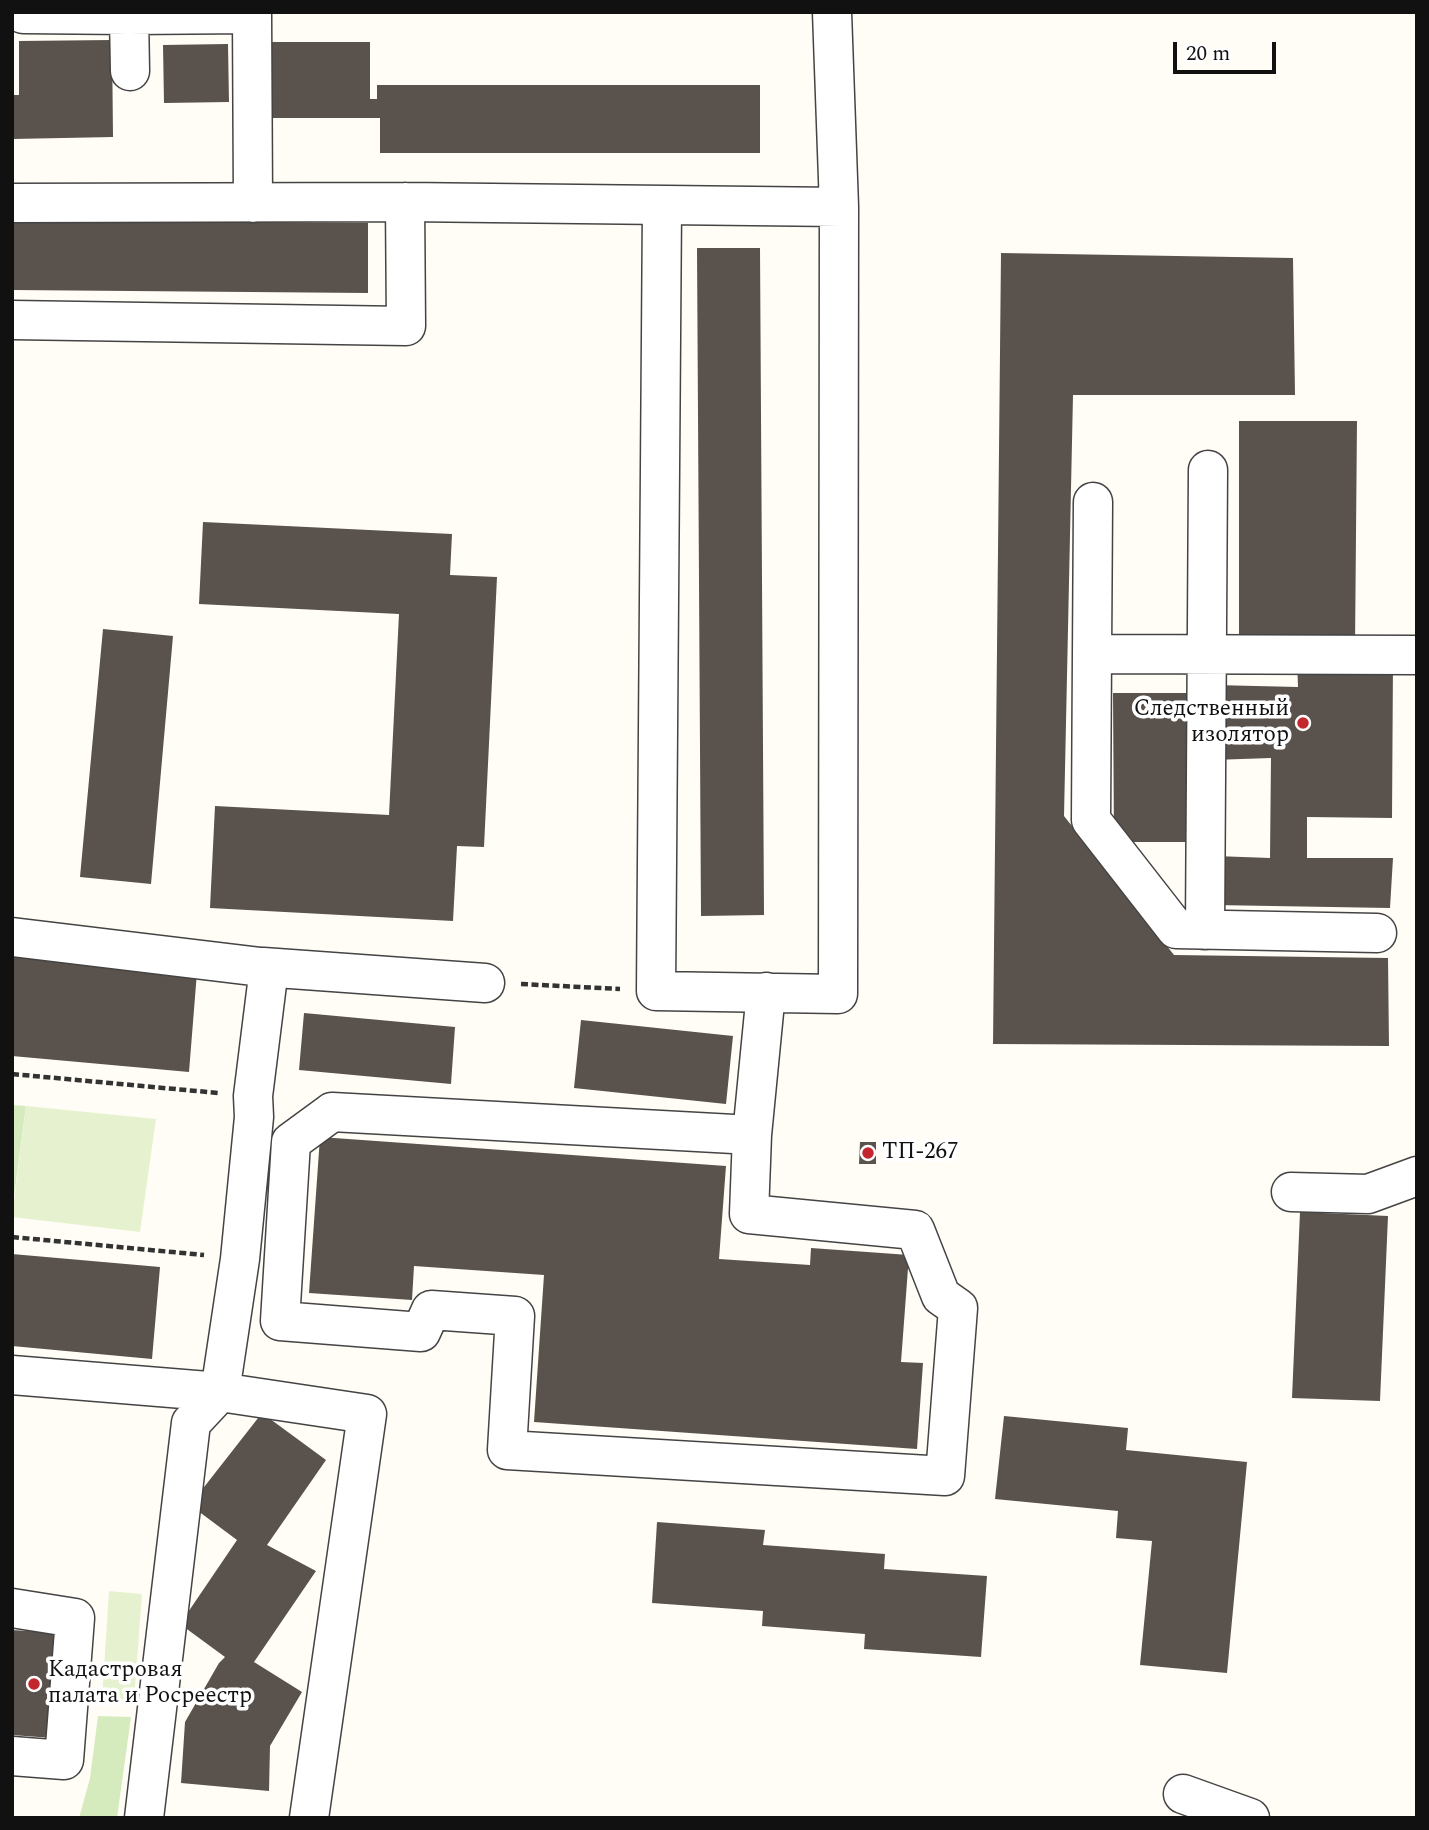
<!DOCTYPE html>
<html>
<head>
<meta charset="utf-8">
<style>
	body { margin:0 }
	#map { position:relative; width:1429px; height:1830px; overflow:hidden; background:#fffdf5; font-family:Spectral,serif }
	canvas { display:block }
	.frame { position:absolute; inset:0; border:14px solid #111; pointer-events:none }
	.scale { position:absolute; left:1173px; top:42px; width:103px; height:32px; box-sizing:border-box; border:4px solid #111; border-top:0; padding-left:9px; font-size:21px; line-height:24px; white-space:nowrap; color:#111; -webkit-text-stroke:5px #fff; paint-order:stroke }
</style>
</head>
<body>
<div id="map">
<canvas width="1429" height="1830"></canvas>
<div class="frame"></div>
<div class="scale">20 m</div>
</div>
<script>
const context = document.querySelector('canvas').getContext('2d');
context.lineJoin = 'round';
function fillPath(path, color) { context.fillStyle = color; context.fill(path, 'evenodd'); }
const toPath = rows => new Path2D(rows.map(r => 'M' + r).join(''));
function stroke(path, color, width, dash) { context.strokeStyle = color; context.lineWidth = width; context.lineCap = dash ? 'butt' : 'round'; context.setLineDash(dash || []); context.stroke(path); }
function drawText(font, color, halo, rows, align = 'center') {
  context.font = font + ' Spectral,serif'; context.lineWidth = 7; context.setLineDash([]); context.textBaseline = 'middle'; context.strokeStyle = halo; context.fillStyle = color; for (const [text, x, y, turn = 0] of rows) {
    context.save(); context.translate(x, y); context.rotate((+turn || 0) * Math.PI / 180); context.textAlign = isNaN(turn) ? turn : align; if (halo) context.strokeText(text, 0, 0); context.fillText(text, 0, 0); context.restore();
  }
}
fillPath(toPath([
	[12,1105,26,1106,12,1212],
	[98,1716,131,1717,117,1818,79,1818,90,1778]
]), '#d5ebbd');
fillPath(toPath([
	[26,1106,156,1119,140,1232,12,1217],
	[109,1591,142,1594,134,1701,102,1699]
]), '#e6f2cf');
fillPath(toPath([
	[112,40,113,137,12,139,12,95,19,95,19,41],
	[272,42,370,42,370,99,377,99,377,85,760,85,760,153,380,153,380,118,272,118],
	[228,44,229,102,164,103,163,45],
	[12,220,368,223,368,293,12,290],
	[697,248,760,248,764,915,701,916],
	[1001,253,1293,258,1295,395,1073,395,1064,816,1174,955,1388,958,1389,1046,993,1044],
	[1239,421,1357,421,1355,646,1239,645],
	[203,522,452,534,450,575,497,577,484,847,457,846,453,921,210,908,215,806,389,815,399,614,199,604],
	[103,629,173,636,151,884,80,877],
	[1297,658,1393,660,1392,818,1307,817,1307,858,1393,858,1390,908,1214,905,1215,856,1270,858,1271,758,1212,760,1214,685,1298,687],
	[1113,693,1199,693,1199,842,1114,842],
	[12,956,197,972,189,1072,12,1056],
	[304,1013,455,1027,451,1084,299,1070],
	[581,1020,733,1036,726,1104,574,1088],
	[320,1137,726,1166,719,1259,810,1265,811,1248,909,1255,901,1362,923,1363,917,1449,534,1422,544,1275,414,1266,412,1300,309,1293],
	[860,1142,876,1142,876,1164,859,1164],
	[1300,1212,1388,1216,1380,1401,1292,1398],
	[12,1254,160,1267,152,1359,12,1346],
	[262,1413,326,1460,267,1545,316,1571,254,1662,302,1692,270,1746,269,1791,181,1783,185,1722,219,1663,225,1657,180,1624,237,1540,190,1505],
	[1004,1416,1128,1428,1126,1450,1247,1462,1227,1673,1140,1665,1152,1541,1116,1538,1118,1511,995,1499],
	[657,1522,765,1530,763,1545,885,1554,884,1569,987,1576,981,1657,864,1649,865,1634,762,1626,763,1611,652,1603],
	[12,1630,60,1633,52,1738,12,1735]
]), '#5a524d');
const minor = toPath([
	[23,14,129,15,129,12],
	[130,71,129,15,252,14,253,203],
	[12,203,405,202,839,207,832,12],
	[662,206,656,991,838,994,839,207],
	[12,320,406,326,405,202],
	[1092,654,1093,502],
	[1205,930,1208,470],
	[1377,933,1176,929,1091,820,1092,654,1417,655],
	[12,937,269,968,253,1096,254,1117,240,1259,220,1392,191,1423,144,1818],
	[263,967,485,983],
	[332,1112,752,1135,749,1214,915,1230,941,1296,958,1308,945,1476,507,1450,515,1316,431,1310,421,1332,280,1321,291,1142,332,1112],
	[752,1135,766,992],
	[1291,1192,1368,1194,1417,1176],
	[12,1375,220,1392,367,1414,309,1818],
	[12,1608,75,1618,64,1760,12,1756],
	[1183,1794,1250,1818]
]);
stroke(minor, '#444', 41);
stroke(toPath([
	[521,984,620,989],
	[12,1074,218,1093],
	[12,1237,204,1255]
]), '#333', 4.5, [7, 3.5]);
stroke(minor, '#fff', 38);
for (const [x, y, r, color] of [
	[1303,723,7,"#c4262e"],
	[868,1153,7,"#c4262e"],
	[34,1684,7,"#c4262e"]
]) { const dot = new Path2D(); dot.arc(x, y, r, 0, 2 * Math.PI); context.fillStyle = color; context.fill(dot); stroke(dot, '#fff', 2.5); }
drawText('23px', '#111', '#fff', [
	["Следственный",1289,710,"right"],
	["изолятор",1289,736,"right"],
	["ТП-267",882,1153],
	["Кадастровая",48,1671],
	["палата и Росреестр",48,1697]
], 'left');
</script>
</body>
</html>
